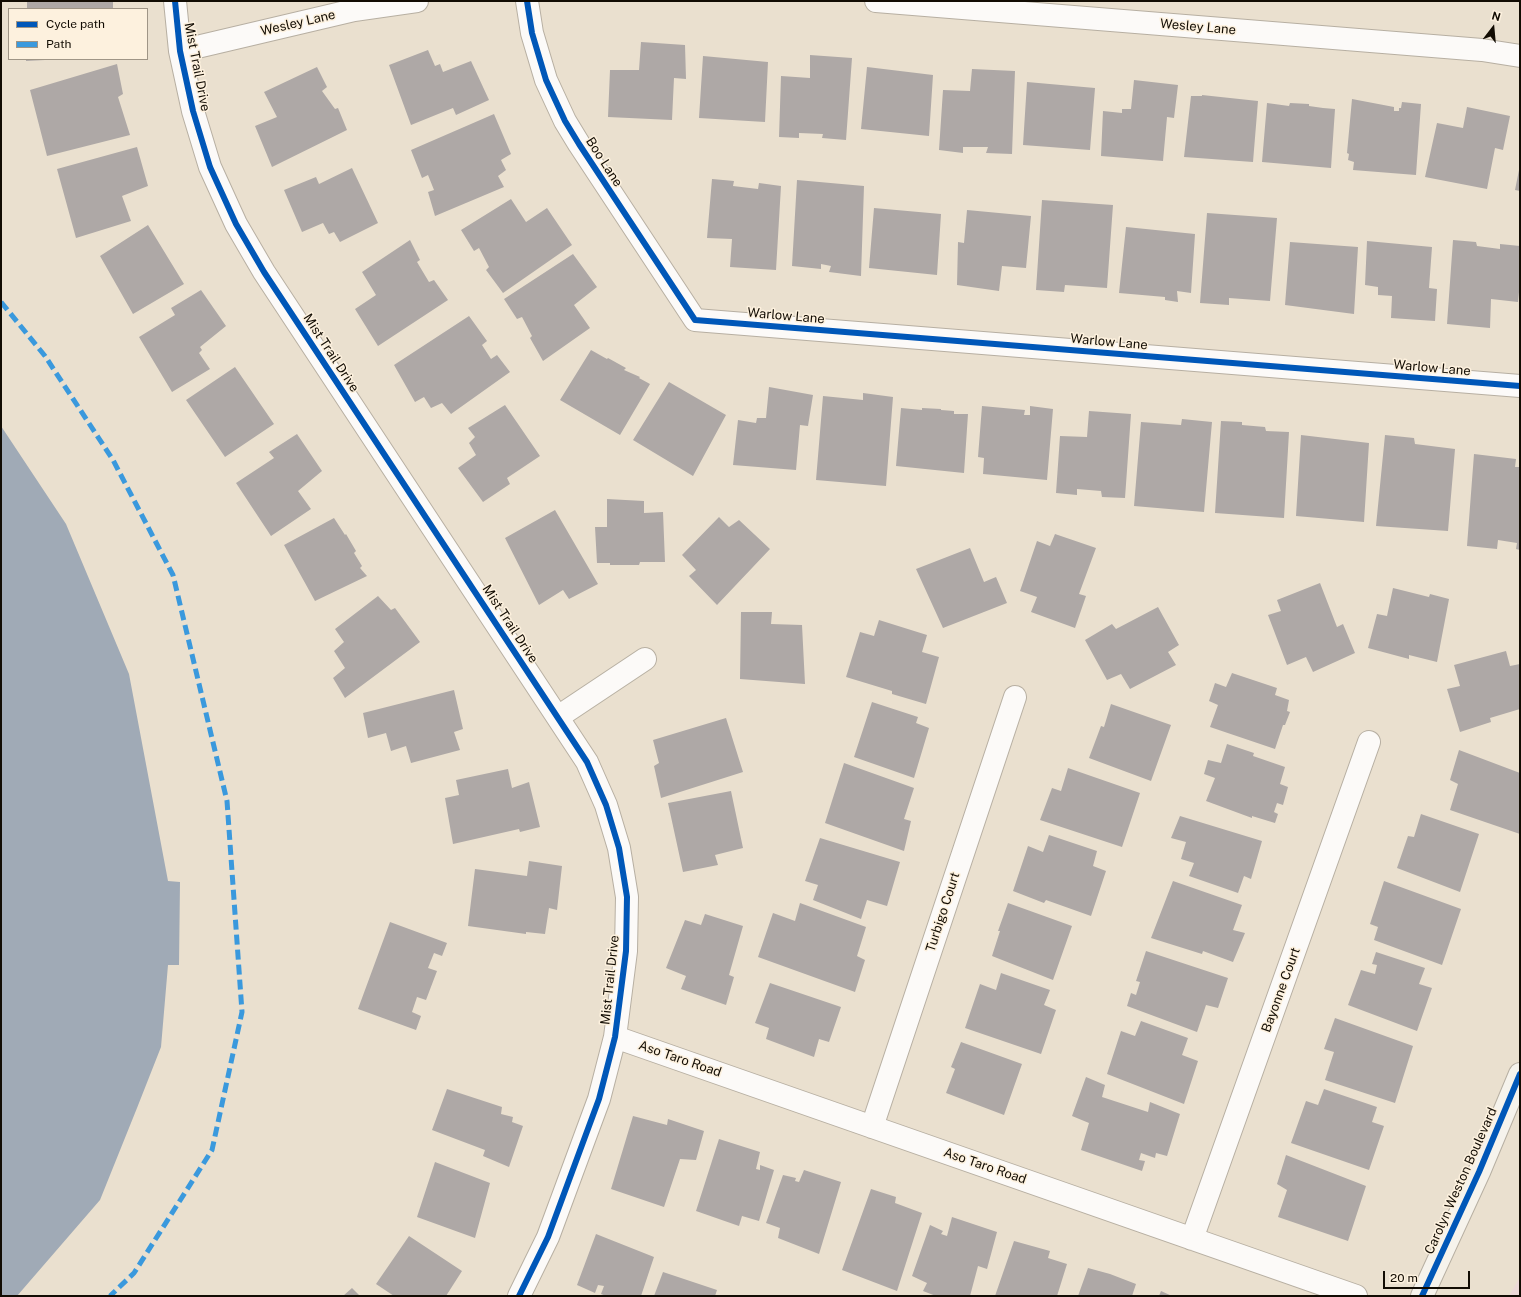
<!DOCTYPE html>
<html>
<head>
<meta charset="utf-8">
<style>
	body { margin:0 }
	#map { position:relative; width:1521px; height:1297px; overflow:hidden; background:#eae0cf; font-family:"Public Sans",sans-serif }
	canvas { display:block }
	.frame { position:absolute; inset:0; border:2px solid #120c03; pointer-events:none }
	.legend { position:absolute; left:8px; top:8px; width:140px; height:52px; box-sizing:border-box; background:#fdf1de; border:1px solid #9f9586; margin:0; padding:5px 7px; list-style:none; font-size:12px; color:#120c03 }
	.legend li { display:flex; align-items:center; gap:8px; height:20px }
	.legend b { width:20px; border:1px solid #9f9586 }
	.north { position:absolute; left:1473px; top:8px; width:40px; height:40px; -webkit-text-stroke:3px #fdf1de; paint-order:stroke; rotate:16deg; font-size:11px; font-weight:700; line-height:16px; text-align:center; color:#120c03 }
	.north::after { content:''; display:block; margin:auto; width:14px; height:18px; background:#120c03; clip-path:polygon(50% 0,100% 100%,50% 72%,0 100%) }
	.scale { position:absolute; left:1383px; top:1271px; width:87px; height:18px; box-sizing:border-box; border:2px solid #120c03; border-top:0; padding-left:5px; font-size:12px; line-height:14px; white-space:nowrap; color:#120c03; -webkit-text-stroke:3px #fdf1de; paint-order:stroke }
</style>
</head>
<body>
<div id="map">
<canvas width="1521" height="1297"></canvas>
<div class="frame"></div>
<ul class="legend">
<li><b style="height:5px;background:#0057b8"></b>Cycle path</li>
<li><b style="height:5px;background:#3a99dd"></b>Path</li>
</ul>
<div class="north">N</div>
<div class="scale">20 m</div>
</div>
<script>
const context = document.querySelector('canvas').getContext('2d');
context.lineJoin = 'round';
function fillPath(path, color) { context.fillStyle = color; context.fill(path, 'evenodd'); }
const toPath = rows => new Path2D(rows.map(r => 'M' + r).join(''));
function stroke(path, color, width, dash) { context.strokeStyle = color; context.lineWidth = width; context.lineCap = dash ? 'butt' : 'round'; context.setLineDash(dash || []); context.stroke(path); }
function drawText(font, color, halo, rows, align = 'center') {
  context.font = font + ' "Public Sans",sans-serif'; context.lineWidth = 3; context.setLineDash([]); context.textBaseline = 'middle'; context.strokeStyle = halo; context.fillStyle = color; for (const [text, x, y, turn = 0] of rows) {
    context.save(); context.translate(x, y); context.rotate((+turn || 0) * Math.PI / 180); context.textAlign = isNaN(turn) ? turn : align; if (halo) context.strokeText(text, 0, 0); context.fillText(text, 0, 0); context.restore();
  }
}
fillPath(toPath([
	[1520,1277,1520,1296,1509,1296]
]), '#ecd9d7');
fillPath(toPath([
	[1,426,66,524,129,674,168,881,180,882,179,965,168,965,161,1047,137,1108,100,1200,17,1296,1,1296]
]), '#a0aab6');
fillPath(toPath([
	[27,1,113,1,113,9,27,9],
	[641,42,685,45,686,79,674,78,672,120,608,117,610,70,639,70],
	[428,50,435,66,440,64,443,72,471,61,489,100,456,115,453,108,411,125,389,65],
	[810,55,852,58,846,140,822,138,823,134,799,133,799,138,779,137,781,76,810,78],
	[703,56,768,62,765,122,699,118],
	[26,59,45,59,45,60,26,61],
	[117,64,123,94,118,97,130,135,47,156,30,90],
	[317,67,327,87,322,91,335,109,338,108,347,130,272,167,255,126,277,117,264,92],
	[867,67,933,75,929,136,861,129],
	[972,69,1015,71,1012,154,986,153,988,147,963,147,963,153,939,150,943,90,970,91],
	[1134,80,1178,85,1174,118,1167,117,1163,161,1101,156,1103,111,1122,113,1122,109,1131,109],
	[1027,82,1095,88,1090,150,1023,145],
	[1202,95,1258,101,1253,162,1184,157,1191,96,1202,96],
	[1352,99,1394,107,1394,111,1399,111,1399,108,1401,108,1402,102,1421,104,1416,175,1353,170,1354,162,1348,160,1349,154,1347,153],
	[1267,103,1289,106,1290,103,1309,104,1309,106,1323,108,1335,109,1331,168,1262,162],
	[1467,107,1510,116,1503,150,1495,148,1487,189,1425,177,1437,123,1463,128],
	[494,114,511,154,501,160,506,170,498,176,504,187,435,216,428,192,434,190,428,175,422,178,411,150],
	[137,147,148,186,122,196,131,221,76,238,57,169],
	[352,168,378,223,340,242,334,232,329,234,323,223,302,232,284,190,316,177,319,184],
	[1519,170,1520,170,1520,191,1515,190],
	[712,179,734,181,733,186,758,189,759,183,781,186,776,270,730,267,732,239,707,238],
	[797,180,864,186,861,276,829,272,831,266,821,264,821,269,792,266],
	[511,199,526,222,547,208,572,245,503,293,486,270,489,267,479,248,474,251,461,230],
	[1042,200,1113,205,1107,288,1065,285,1064,292,1036,290],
	[874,208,941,214,937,275,869,268],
	[967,210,1031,216,1026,268,1002,266,999,291,957,285,958,242,964,243],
	[1207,213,1277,218,1270,301,1229,298,1229,305,1200,303],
	[148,225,184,284,133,314,100,256],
	[1126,227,1195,234,1191,293,1177,291,1178,302,1165,300,1165,297,1119,293],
	[410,240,420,260,417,262,429,282,434,280,448,300,378,346,355,309,376,295,362,272],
	[1453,240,1476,242,1477,246,1500,249,1500,244,1520,246,1520,282,1518,302,1491,299,1490,328,1447,324],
	[1367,241,1432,247,1429,288,1437,289,1435,321,1391,318,1392,296,1378,295,1378,287,1365,285],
	[1290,242,1358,247,1354,314,1285,305],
	[573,254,597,287,574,305,590,328,543,361,530,338,532,336,522,317,517,319,504,299],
	[201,290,226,326,200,347,202,350,199,353,210,369,172,392,139,337,175,315,171,308],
	[469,316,487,341,482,345,491,359,497,355,510,372,451,414,442,403,431,408,424,397,415,402,394,365],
	[591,350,607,359,608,358,626,368,624,370,640,377,639,378,650,384,620,435,560,400],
	[235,367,274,424,225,457,186,400],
	[669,382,726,415,693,476,633,440],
	[769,387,813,395,808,426,800,425,796,470,733,465,738,420,756,423,757,418,766,418],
	[863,393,893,397,886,486,816,480,823,396,863,400],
	[505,405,540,456,507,478,510,484,483,502,458,468,476,455,469,443,475,437,468,428],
	[982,406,1025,410,1024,415,1030,415,1030,406,1053,409,1047,480,983,474,984,458,978,457],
	[901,408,922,410,922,408,941,409,941,410,954,411,954,414,968,414,964,473,896,466],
	[1089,411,1131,414,1125,498,1102,497,1101,491,1077,489,1077,495,1056,493,1060,436,1087,437],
	[1182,419,1212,422,1204,512,1134,506,1141,422,1181,425],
	[1221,421,1242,422,1242,425,1265,427,1266,431,1289,432,1284,518,1215,513],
	[297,434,322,471,298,491,311,509,271,536,236,483,274,458,269,452],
	[1301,435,1369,443,1364,522,1296,516],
	[1385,435,1414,438,1415,444,1455,449,1448,531,1376,526],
	[1474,454,1516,459,1515,467,1520,467,1520,550,1516,549,1517,543,1498,540,1497,549,1467,546],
	[607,499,644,501,644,513,663,512,665,562,640,562,639,565,610,565,610,563,597,563,595,527,607,527],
	[555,510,598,584,569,599,563,590,539,605,505,538],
	[719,517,729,527,739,520,770,549,717,605,689,576,696,570,682,555],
	[334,518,345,535,346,534,356,551,354,553,362,566,360,568,367,576,315,601,284,545],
	[1055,534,1096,548,1079,594,1086,596,1075,628,1031,612,1037,597,1020,591,1037,541,1050,546],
	[970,548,984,582,996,577,1007,603,943,628,916,569],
	[1320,583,1337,627,1343,624,1355,653,1313,672,1306,657,1287,665,1268,615,1281,611,1277,600],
	[1393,588,1429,597,1430,594,1449,599,1437,662,1409,655,1409,659,1368,648,1377,614,1387,616],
	[378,596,391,610,395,608,420,642,345,698,333,678,345,668,334,651,344,642,335,629],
	[1158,607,1179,645,1168,652,1176,665,1130,689,1121,674,1107,680,1085,640,1112,624,1116,629],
	[741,612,772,612,771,624,802,625,805,684,740,679],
	[879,620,927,635,922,652,939,657,926,704,892,694,892,691,846,677,860,632,874,636],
	[1506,651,1510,666,1520,664,1520,709,1490,718,1491,722,1460,732,1447,689,1460,686,1454,665],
	[1232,673,1277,688,1275,695,1289,700,1287,711,1290,712,1285,725,1283,725,1275,749,1210,727,1218,705,1209,701,1215,683,1226,687],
	[454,690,463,729,454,732,460,750,411,763,406,746,391,751,386,733,368,738,363,713],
	[872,702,918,717,916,723,929,728,914,778,854,757],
	[1111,704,1171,725,1151,781,1089,758,1101,726,1104,727],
	[726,718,743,772,661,798,654,766,659,763,653,740],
	[1227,744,1254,753,1253,756,1285,767,1280,784,1288,787,1283,805,1277,803,1274,812,1278,814,1275,823,1252,816,1252,818,1206,801,1215,778,1204,774,1208,760,1221,763],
	[1459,750,1520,773,1520,834,1450,810,1458,784,1450,780],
	[844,763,914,788,904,819,911,821,904,851,825,823],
	[1068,768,1140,793,1122,847,1040,820,1052,788,1061,791],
	[508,769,512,788,529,782,540,827,520,832,519,829,453,844,445,798,459,795,456,780],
	[731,791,743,848,715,855,718,865,683,872,668,803],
	[1421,814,1479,834,1460,892,1397,868,1408,836,1414,837],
	[1180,816,1262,841,1251,879,1244,876,1238,893,1189,876,1194,863,1181,859,1186,842,1171,838],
	[1049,835,1097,851,1093,866,1106,871,1091,916,1046,900,1044,903,1013,891,1028,846,1043,852],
	[820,838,900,862,887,906,867,900,861,919,813,900,818,885,805,881],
	[529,861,562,866,557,910,549,908,545,934,526,932,526,934,468,926,475,869,527,876],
	[1173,881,1242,905,1233,930,1245,933,1233,962,1203,951,1202,954,1151,938],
	[1384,881,1461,909,1442,965,1374,940,1378,927,1370,924],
	[800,903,866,927,857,956,865,960,855,992,758,957,773,913,795,921],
	[1008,903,1072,926,1053,980,992,956,1000,931,998,931],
	[705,914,743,926,729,975,734,977,726,1005,681,989,686,976,666,968,685,920,701,925],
	[390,922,447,943,442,956,434,953,428,968,437,971,426,1000,417,997,412,1012,421,1016,416,1030,358,1009],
	[1146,951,1228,978,1218,1008,1206,1005,1197,1032,1127,1006,1131,993,1136,995,1140,982,1136,981],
	[1376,952,1425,968,1419,984,1432,988,1417,1031,1348,1005,1361,970,1375,974,1377,965,1372,964],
	[1001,973,1050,990,1044,1005,1056,1010,1041,1054,965,1028,980,984,996,990],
	[770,983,841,1007,829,1042,819,1039,814,1057,766,1039,769,1028,755,1023],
	[1335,1018,1413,1046,1395,1103,1325,1080,1334,1052,1324,1049],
	[1141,1021,1188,1038,1182,1055,1198,1061,1184,1104,1107,1074,1121,1031,1135,1036],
	[961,1042,1022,1064,1004,1115,946,1093,955,1069,951,1067],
	[1086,1077,1105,1085,1102,1097,1148,1112,1150,1102,1180,1114,1167,1156,1156,1153,1155,1158,1141,1153,1139,1160,1145,1161,1142,1171,1081,1150,1089,1123,1072,1116],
	[447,1089,502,1107,501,1114,513,1117,512,1122,523,1126,509,1167,483,1156,485,1150,432,1130],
	[1324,1089,1377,1107,1372,1122,1384,1126,1369,1170,1291,1143,1306,1101,1318,1105],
	[633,1116,667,1125,668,1119,704,1131,696,1160,680,1159,664,1207,611,1189],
	[719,1139,760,1152,756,1169,760,1170,760,1165,774,1170,759,1221,742,1216,739,1226,696,1211],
	[1286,1155,1366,1186,1348,1241,1278,1217,1287,1190,1277,1184],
	[435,1162,490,1183,475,1238,417,1217],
	[804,1170,841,1182,819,1254,778,1238,780,1228,766,1223,783,1175,796,1178,795,1181,799,1182],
	[871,1189,896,1197,895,1203,922,1213,897,1291,842,1270],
	[952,1217,997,1232,987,1269,978,1266,970,1296,936,1296,923,1291,927,1283,912,1276,930,1225,943,1231,941,1234,947,1236],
	[596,1234,654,1257,641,1296,606,1296,601,1294,604,1286,598,1285,595,1293,577,1285],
	[409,1236,462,1271,446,1296,394,1296,376,1284],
	[1014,1241,1050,1251,1048,1258,1067,1264,1057,1296,995,1296],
	[1088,1268,1110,1274,1136,1284,1132,1296,1078,1296],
	[663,1272,717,1290,715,1296,654,1296],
	[352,1288,360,1296,343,1296],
	[1161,1291,1172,1296,1159,1296]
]), '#aea8a6');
const street = toPath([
	[175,1,180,51,193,111,210,167,236,224,264,272,587,762,606,805,619,848,627,897,626,951,615,1037,599,1099,548,1237,519,1296],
	[527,1,532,33,546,80,565,121,579,144,695,320,1520,386],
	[876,1,1482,50,1520,56],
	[180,51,354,10,417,1],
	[558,717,645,659],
	[615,1037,1356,1296],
	[872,1127,1015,697],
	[1192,1239,1369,742]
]);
const secondary = toPath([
	[1422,1296,1479,1172,1520,1074]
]);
stroke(street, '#b7afa2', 24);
stroke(secondary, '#b7afa2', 24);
stroke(street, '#fcfaf8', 22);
stroke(secondary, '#f6f3ec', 22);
stroke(toPath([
	[1,302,45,356,113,460,173,575,227,801,242,1012,212,1150,134,1273,110,1296]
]), '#3a99dd', 5, [10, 5]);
stroke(toPath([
	[175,1,180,51,193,111,210,167,236,224,264,272,587,762,606,805,619,848,627,897,626,951,615,1037,599,1099,548,1237,519,1296],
	[527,1,532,33,546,80,565,121,579,144,695,320,1520,386],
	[1422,1296,1479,1172,1520,1074]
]), '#0057b8', 6);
drawText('13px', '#120c03', '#fdf1de', [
	["Wesley Lane",298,23,-13],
	["Wesley Lane",1198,27,5],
	["Mist Trail Drive",197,67,79],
	["Boo Lane",604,162,57],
	["Warlow Lane",786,316,5],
	["Warlow Lane",1109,342,5],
	["Mist Trail Drive",331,353,57],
	["Warlow Lane",1432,368,5],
	["Mist Trail Drive",510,624,57],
	["Turbigo Court",943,912,-72],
	["Mist Trail Drive",610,980,-84],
	["Bayonne Court",1281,990,-70],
	["Aso Taro Road",680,1059,19],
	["Aso Taro Road",985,1166,19],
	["Carolyn Weston Boulevard",1461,1181,-66]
]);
</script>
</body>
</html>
